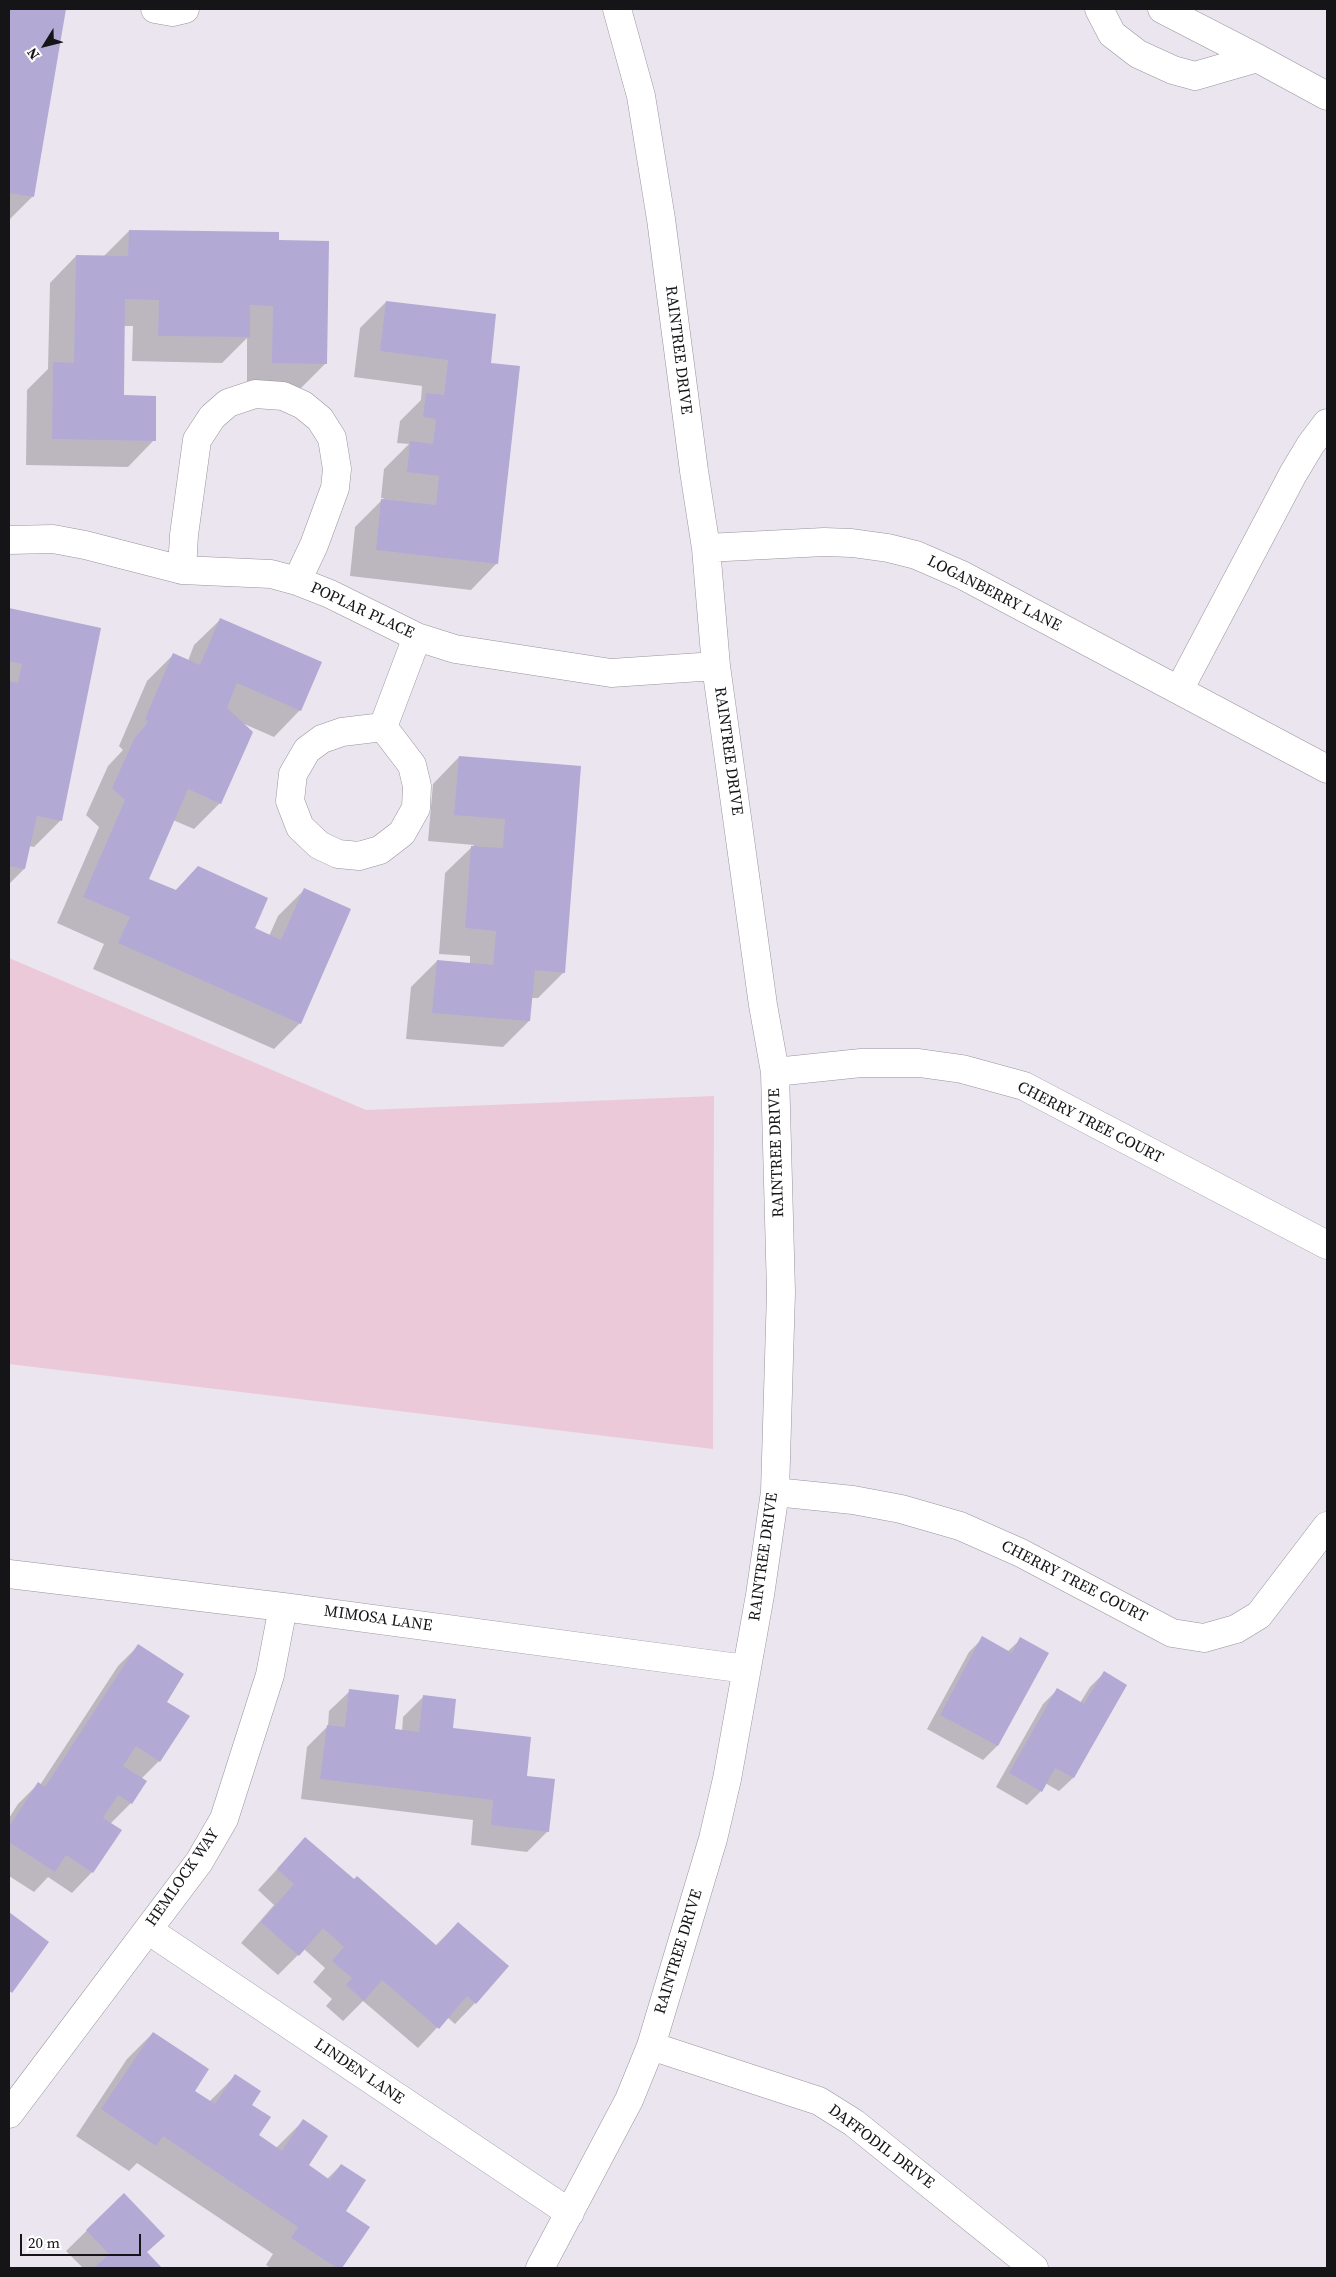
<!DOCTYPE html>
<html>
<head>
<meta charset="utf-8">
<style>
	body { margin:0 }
	#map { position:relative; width:1336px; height:2277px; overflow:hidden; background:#ebe5ef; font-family:"Source Serif 4",serif }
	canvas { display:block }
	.frame { position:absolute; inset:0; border:10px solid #151417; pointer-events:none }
	.north { position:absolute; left:20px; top:20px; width:50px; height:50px; -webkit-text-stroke:4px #fff; paint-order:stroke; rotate:234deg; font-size:14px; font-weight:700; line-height:20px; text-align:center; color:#151417 }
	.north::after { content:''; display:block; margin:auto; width:18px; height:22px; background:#151417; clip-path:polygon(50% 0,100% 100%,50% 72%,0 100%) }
	.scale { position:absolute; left:20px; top:2234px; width:121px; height:22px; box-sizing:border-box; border:2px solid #151417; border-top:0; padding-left:6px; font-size:15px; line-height:18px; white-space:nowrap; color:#151417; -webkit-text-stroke:4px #fff; paint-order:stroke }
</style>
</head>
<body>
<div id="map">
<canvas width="1336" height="2277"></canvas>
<div class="frame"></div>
<div class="north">N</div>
<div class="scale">20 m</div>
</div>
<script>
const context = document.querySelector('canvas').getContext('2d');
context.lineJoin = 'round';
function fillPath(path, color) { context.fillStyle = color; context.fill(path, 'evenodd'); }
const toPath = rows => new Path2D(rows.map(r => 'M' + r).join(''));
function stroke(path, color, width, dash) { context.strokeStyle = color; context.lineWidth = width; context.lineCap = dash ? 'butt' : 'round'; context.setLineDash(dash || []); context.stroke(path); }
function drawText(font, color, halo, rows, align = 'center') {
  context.font = font + ' "Source Serif 4",serif'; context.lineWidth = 4.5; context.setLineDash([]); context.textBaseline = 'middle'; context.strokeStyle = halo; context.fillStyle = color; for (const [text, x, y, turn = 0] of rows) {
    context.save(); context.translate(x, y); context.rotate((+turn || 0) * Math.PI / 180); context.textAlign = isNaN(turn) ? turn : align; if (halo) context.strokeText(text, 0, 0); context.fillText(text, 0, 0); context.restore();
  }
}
fillPath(toPath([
	[9,958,366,1110,714,1096,713,1449,9,1364]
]), '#ecc9d9');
fillPath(toPath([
	[9,9,65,9,32,197,9,220],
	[129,231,278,241,325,364,299,390,247,389,247,338,222,363,132,361,133,326,124,326,123,397,154,440,128,467,26,465,27,390,48,369,50,283,76,256,103,257],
	[386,302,489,364,497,563,471,590,350,576,355,527,384,498,381,498,384,469,409,444,397,443,400,421,421,400,422,386,354,377,360,328],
	[9,609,100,629,60,821,34,847,29,846,24,869,9,884],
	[221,619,300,710,274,737,242,723,220,803,194,829,173,820,147,879,175,891,198,868,253,929,269,936,278,916,304,890,300,1023,274,1049,93,969,104,944,57,923,99,827,86,815,108,766,123,750,119,746,147,681,173,655,188,661,194,645],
	[459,757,580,767,564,972,538,998,531,998,529,1021,503,1047,406,1039,411,987,437,961,470,964,470,956,439,954,445,873,474,845,428,841,433,784],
	[983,1638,1007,1652,1021,1639,1047,1653,997,1746,983,1760,927,1729,969,1652],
	[138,1646,165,1702,159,1761,141,1779,145,1781,131,1803,110,1824,92,1872,72,1893,48,1877,34,1892,9,1876,9,1818,18,1804,38,1784,40,1785,118,1666],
	[1104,1673,1125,1686,1073,1778,1059,1791,1045,1783,1041,1791,1027,1805,996,1787,1043,1704,1057,1690,1080,1703,1090,1687],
	[350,1691,394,1730,402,1732,403,1717,424,1696,451,1729,525,1777,548,1831,527,1852,471,1845,473,1820,301,1799,307,1747,328,1726,329,1711],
	[305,1839,435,1946,458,1923,475,2003,455,2024,447,2017,418,2048,363,2001,343,2021,326,2006,332,1999,313,1982,325,1968,304,1949,278,1975,241,1943,274,1905,258,1890],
	[9,1913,47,1942,9,1994],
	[153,2033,193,2091,209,2102,235,2076,251,2105,257,2136,276,2148,303,2121,307,2166,327,2179,341,2165,344,2211,368,2227,340,2268,271,2268,266,2265,273,2254,137,2163,129,2171,76,2136,127,2059],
	[124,2194,146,2253,160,2268,83,2268,66,2251]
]), '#0003');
fillPath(toPath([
	[9,9,66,9,34,197,9,193],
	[129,230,279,232,279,240,329,241,327,364,272,363,273,306,250,305,250,337,158,336,159,300,125,299,124,395,156,396,156,441,52,439,53,362,74,363,76,255,128,256],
	[386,301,496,314,491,363,520,366,498,564,376,550,381,499,436,505,439,476,407,472,410,441,433,444,436,419,423,417,426,393,444,395,448,360,380,351],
	[9,608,101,628,62,821,37,816,25,869,9,866,9,681,18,683,22,664,9,661],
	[220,618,322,662,301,711,237,683,227,708,253,732,221,804,188,789,149,879,176,890,198,866,268,898,255,928,281,940,304,888,351,909,301,1024,118,943,130,917,83,897,125,800,112,788,134,739,148,722,145,719,173,653,200,665],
	[459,756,581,766,565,973,535,970,530,1021,432,1013,437,960,493,965,496,931,465,928,471,846,503,848,505,819,454,815],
	[982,1636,1012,1653,1020,1637,1049,1653,998,1746,940,1715],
	[138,1644,184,1674,167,1702,190,1716,160,1762,136,1746,123,1766,147,1781,132,1804,118,1795,103,1818,122,1830,93,1873,66,1855,55,1872,9,1842,9,1827,38,1782,45,1787],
	[1104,1671,1127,1685,1074,1778,1055,1768,1042,1792,1009,1773,1057,1688,1084,1704],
	[349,1689,399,1695,395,1729,419,1732,423,1695,456,1699,453,1728,531,1737,527,1776,555,1779,549,1832,491,1825,493,1800,320,1779,327,1725,345,1727],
	[305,1837,354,1879,357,1876,437,1946,458,1922,509,1966,476,2004,467,1996,439,2029,382,1980,364,2001,346,1985,352,1978,332,1961,344,1947,323,1928,299,1956,261,1922,294,1884,277,1869],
	[9,1912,49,1942,12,1993,9,1990],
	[153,2032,209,2069,195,2091,215,2104,235,2074,261,2091,252,2105,271,2117,259,2135,282,2151,303,2119,328,2136,309,2165,330,2180,341,2164,366,2180,346,2211,370,2227,342,2268,337,2268,291,2238,298,2227,163,2136,156,2146,101,2109],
	[124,2193,165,2236,147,2252,162,2268,94,2268,109,2254,86,2230]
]), '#b2a9d4');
const minor = toPath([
	[155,9,172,12,185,9],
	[1099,9,1112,34,1138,54,1173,70,1195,76,1257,58,1327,96],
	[1162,9,1257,58],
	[9,540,53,539,85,545,182,570,271,574,297,581,330,594,417,637,455,649,611,673,716,666],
	[706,548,824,542,852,543,888,548,916,555,962,575,1327,769],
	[182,570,184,535,197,440,212,417,228,403,255,394,283,396,303,405,320,419,332,438,337,469,335,488,314,545,297,581],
	[1179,690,1293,474,1311,444,1327,423],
	[383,727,412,765,417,786,416,808,402,833,380,850,359,856,338,854,319,845,300,827,290,801,293,774,307,750,322,739,342,732,383,727],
	[383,727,417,637],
	[775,1072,861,1063,919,1063,962,1069,1024,1086,1327,1245],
	[775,1492,853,1500,901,1509,960,1526,1021,1553,1172,1633,1204,1638,1236,1629,1259,1615,1327,1526],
	[9,1574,283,1607,746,1669],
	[148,1930,570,2213],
	[651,2046,819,2101,854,2123,1034,2268],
	[9,2114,199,1862,224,1819,270,1675,283,1607],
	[540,2268,629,2100,651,2046,713,1839,727,1779,760,1595,775,1492,781,1292,775,1072,763,1005,716,666,706,548,694,471,661,219,641,96,617,9]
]);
stroke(minor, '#98939c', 29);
stroke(minor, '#fff', 28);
drawText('16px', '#151417', '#fff', [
	["RAINTREE DRIVE",678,350,83],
	["LOGANBERRY LANE",994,594,27],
	["POPLAR PLACE",362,611,25],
	["RAINTREE DRIVE",728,751,82],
	["CHERRY TREE COURT",1090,1123,27],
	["RAINTREE DRIVE",777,1153,-92],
	["RAINTREE DRIVE",764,1557,-82],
	["CHERRY TREE COURT",1074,1582,27],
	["MIMOSA LANE",378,1619,8],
	["HEMLOCK WAY",183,1878,-55],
	["RAINTREE DRIVE",679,1952,-73],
	["LINDEN LANE",359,2072,34],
	["DAFFODIL DRIVE",881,2147,37]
]);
</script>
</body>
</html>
